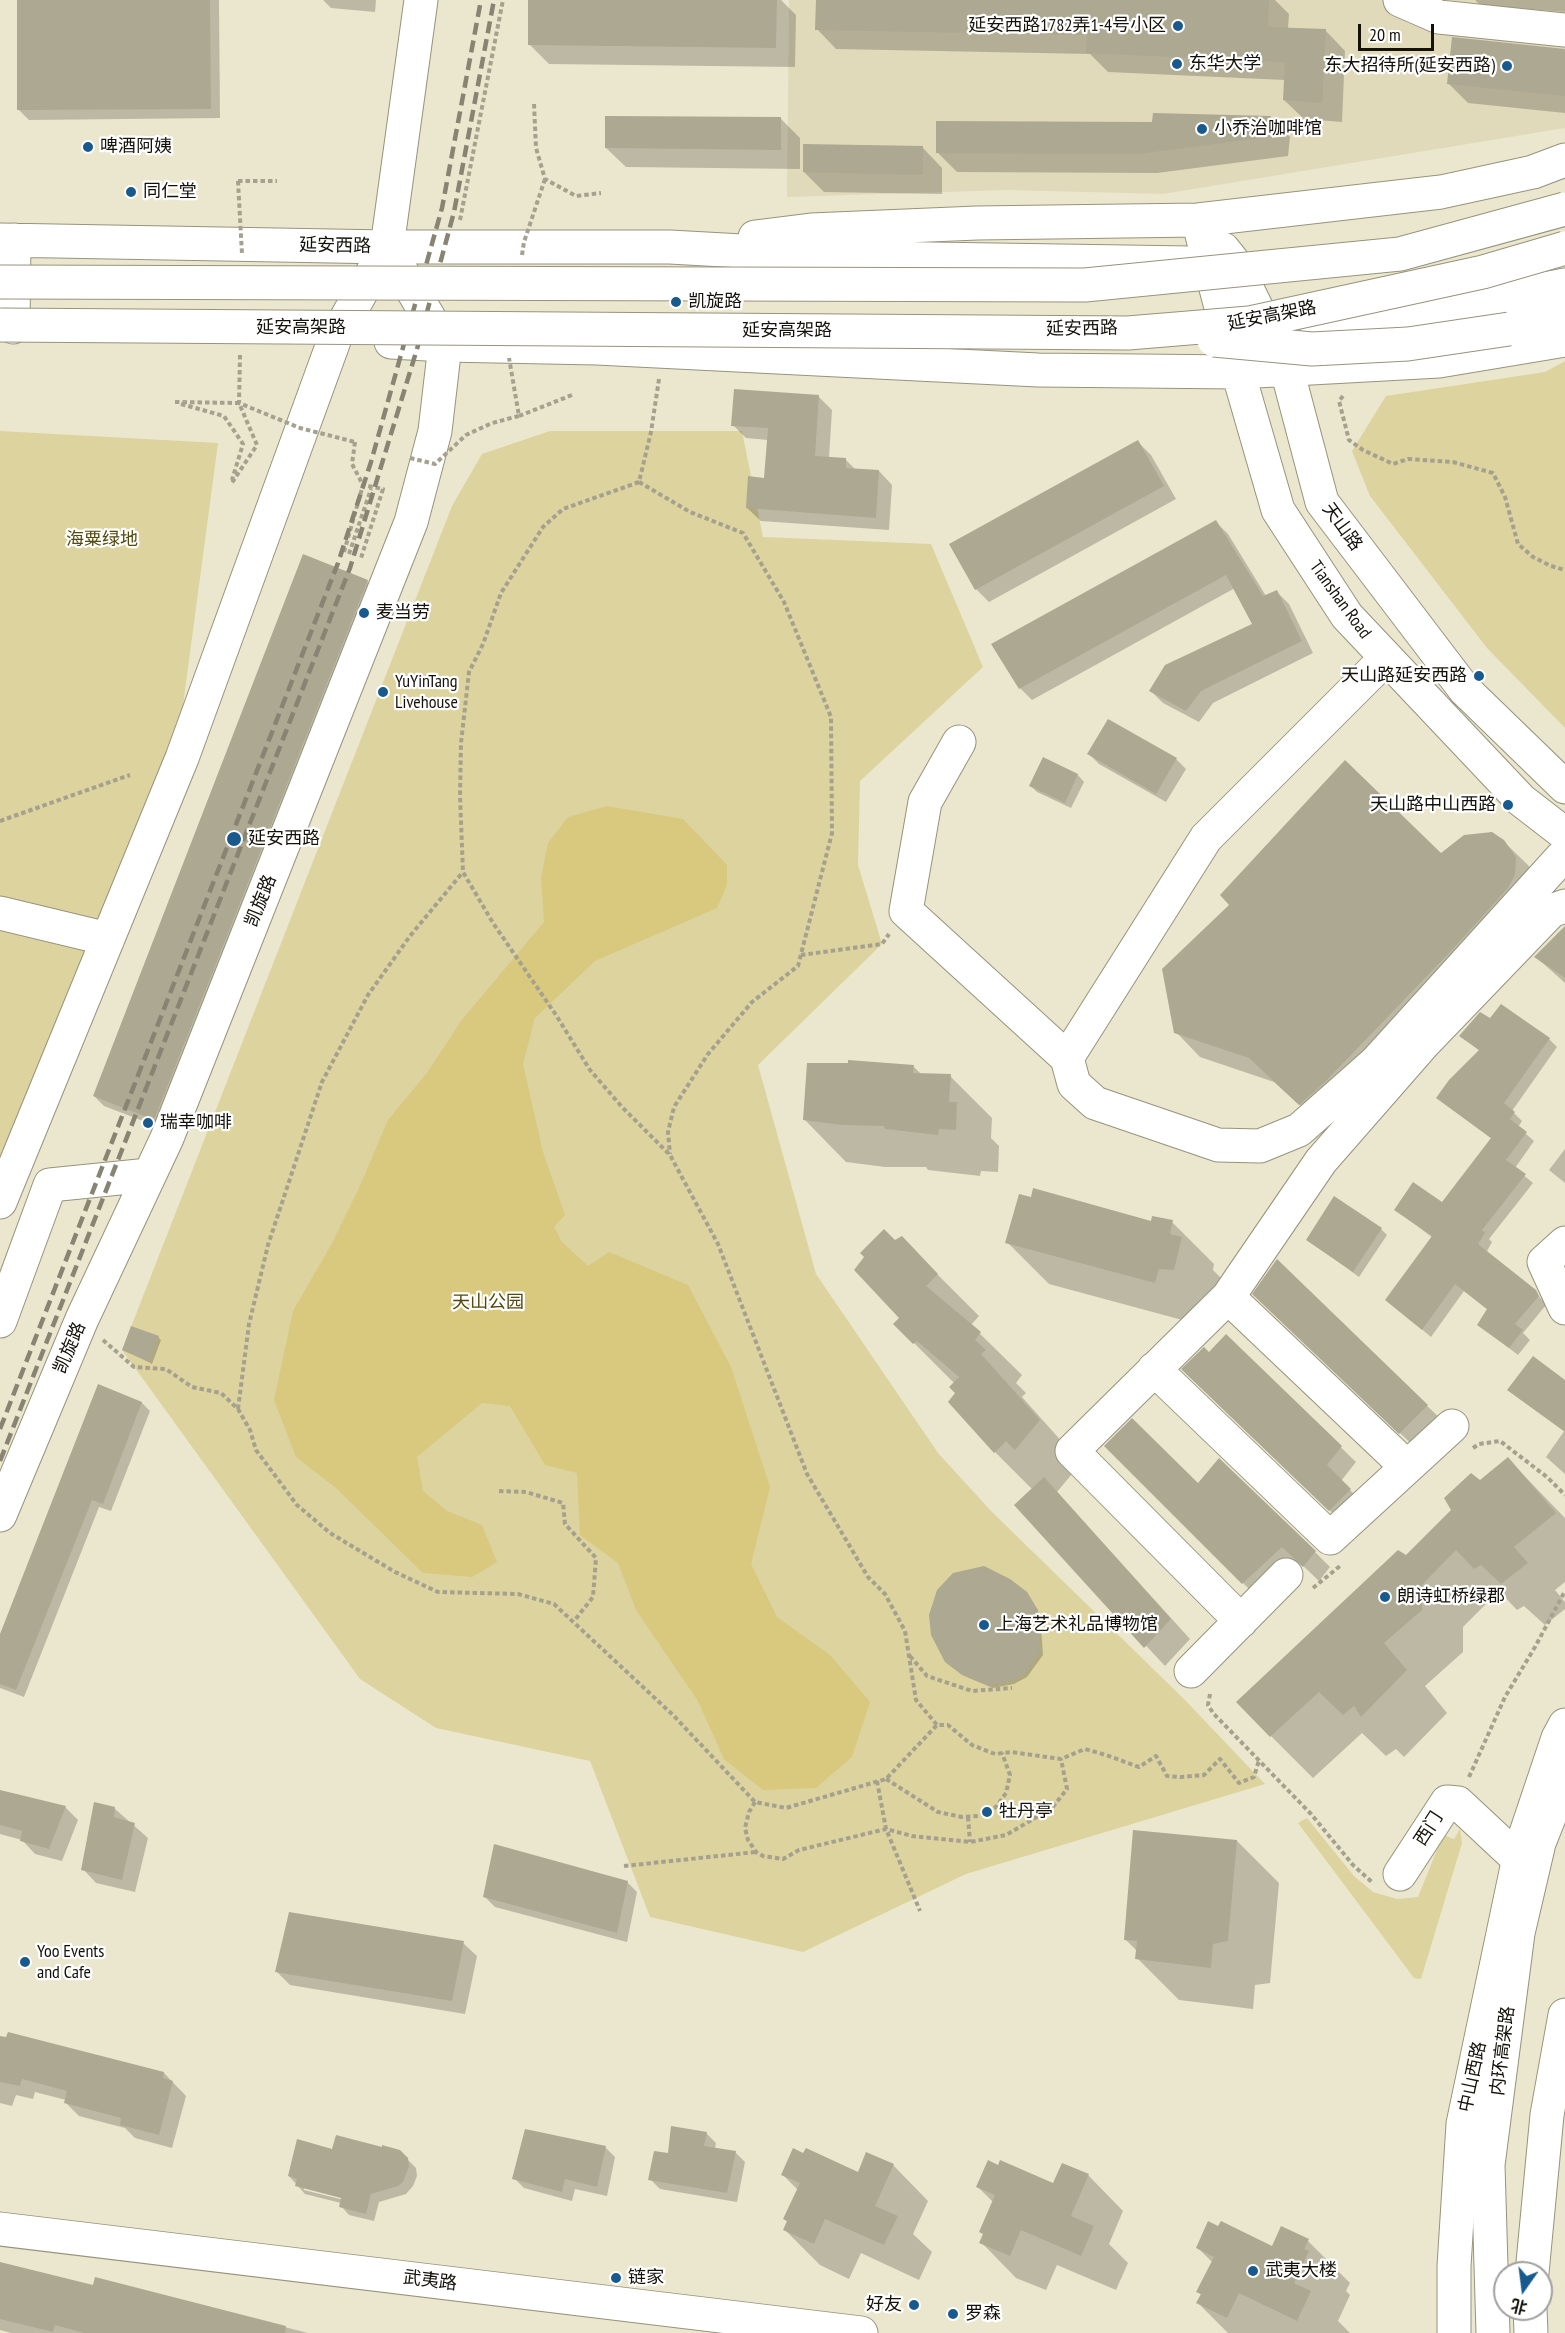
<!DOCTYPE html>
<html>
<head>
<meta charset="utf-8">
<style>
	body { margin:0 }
	#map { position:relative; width:1565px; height:2333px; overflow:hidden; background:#ebe7ce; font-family:"PT Sans Narrow","Noto Sans SC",sans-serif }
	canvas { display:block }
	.north { position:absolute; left:1493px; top:2261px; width:60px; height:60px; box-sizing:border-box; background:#fff; border:2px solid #a1a09d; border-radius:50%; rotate:194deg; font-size:16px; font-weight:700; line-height:24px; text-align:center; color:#131109 }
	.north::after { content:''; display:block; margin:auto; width:21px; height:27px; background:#18598e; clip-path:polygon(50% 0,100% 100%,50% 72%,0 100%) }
	.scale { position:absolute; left:1358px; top:24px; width:76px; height:27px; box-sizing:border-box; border:3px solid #131109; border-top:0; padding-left:8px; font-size:18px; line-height:21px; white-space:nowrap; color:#131109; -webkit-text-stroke:4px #fff; paint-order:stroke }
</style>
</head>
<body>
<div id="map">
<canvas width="1565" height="2333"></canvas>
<div class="north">北</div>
<div class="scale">20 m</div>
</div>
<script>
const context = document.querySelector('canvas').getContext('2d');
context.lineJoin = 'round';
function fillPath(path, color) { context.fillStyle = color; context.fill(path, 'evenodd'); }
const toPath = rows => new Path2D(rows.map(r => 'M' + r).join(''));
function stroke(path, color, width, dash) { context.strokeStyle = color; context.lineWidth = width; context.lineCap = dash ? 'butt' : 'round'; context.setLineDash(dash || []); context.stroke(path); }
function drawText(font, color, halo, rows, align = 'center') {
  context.font = font + ' "PT Sans Narrow","Noto Sans SC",sans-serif'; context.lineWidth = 4.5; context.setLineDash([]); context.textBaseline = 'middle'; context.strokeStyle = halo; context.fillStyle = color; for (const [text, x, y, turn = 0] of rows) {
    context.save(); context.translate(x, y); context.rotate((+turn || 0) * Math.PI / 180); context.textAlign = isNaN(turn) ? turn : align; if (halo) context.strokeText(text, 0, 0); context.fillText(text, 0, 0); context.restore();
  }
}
fillPath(toPath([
	[789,0,1565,0,1565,128,1163,194,1008,190,787,197]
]), '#e0dabb');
fillPath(toPath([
	[1565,361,1565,728,1487,648,1370,496,1352,451,1386,396,1545,372],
	[0,431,218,443,177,750,0,1188],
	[550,431,742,431,763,537,931,544,983,667,860,781,858,865,882,944,758,1065,816,1274,938,1453,991,1511,1184,1699,1265,1784,966,1874,803,1952,650,1917,590,1761,436,1728,360,1679,122,1350,452,506,482,454],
	[1307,1818,1354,1876,1373,1892,1397,1899,1418,1897,1443,1835,1454,1839,1460,1829,1462,1843,1421,1979,1414,1978,1298,1823]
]), '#ddd39e');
fillPath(toPath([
	[607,806,683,819,727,865,727,885,717,908,595,961,535,1018,523,1064,543,1152,565,1215,554,1227,562,1242,588,1266,609,1252,688,1285,731,1367,770,1487,751,1564,777,1617,830,1655,870,1702,852,1757,816,1788,763,1790,724,1759,698,1701,636,1610,618,1563,580,1535,577,1473,545,1465,510,1406,482,1403,417,1457,423,1491,447,1511,482,1525,497,1562,472,1577,423,1573,336,1488,296,1457,274,1400,293,1311,331,1245,359,1188,388,1120,427,1073,461,1021,544,922,541,878,548,843,568,817]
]), '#d8c97f');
fillPath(toPath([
	[18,0,219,0,220,118,29,120,19,110],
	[323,0,376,0,375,12,331,8],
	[530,0,781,0,796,15,795,67,549,64,529,44],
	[817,0,1275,0,1289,14,1288,29,1326,31,1345,51,1342,122,1304,119,1284,100,1285,80,1108,72,1090,54,836,49,817,29],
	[1475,0,1565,0,1565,12,1480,5],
	[1565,50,1565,113,1468,103,1448,83],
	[1270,117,1290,137,1288,156,1157,173,957,172,937,152,1154,124],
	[781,119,800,138,800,169,626,167,606,148],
	[923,148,942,168,942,194,824,192,804,172],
	[819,397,832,410,829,458,846,460,856,470,879,471,892,485,889,530,761,521,747,508,766,479,768,440,746,438,733,425],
	[1138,442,1151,455,1176,499,989,602,976,589],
	[1216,522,1228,534,1266,596,1276,591,1289,604,1313,653,1213,703,1199,722,1163,703,1151,691,1254,625,1235,588,1032,700,1020,688],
	[367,581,377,591,164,1129,104,1106,94,1096],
	[1089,754,1176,759,1186,769,1166,802,1099,764],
	[1043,759,1078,775,1084,782,1071,808,1037,792,1031,786],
	[1503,841,1528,865,1539,882,1324,1127,1274,1082,1200,1057,1176,1032,1441,855],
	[1559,932,1565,935,1565,983,1536,957],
	[1490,1020,1549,1039,1557,1047,1512,1111,1522,1121,1518,1127,1534,1141,1515,1168,1533,1183,1489,1239,1492,1242,1486,1253,1535,1291,1546,1305,1523,1333,1530,1340,1518,1355,1479,1325,1488,1310,1464,1291,1431,1337,1387,1300,1433,1238,1396,1210,1442,1204,1492,1139,1437,1098,1480,1051,1461,1036],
	[913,1066,922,1075,950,1076,992,1118,991,1138,999,1146,998,1172,981,1171,980,1176,928,1170,926,1167,885,1167,846,1162,804,1119],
	[1565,1149,1565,1183,1549,1170],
	[1172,1222,1214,1264,1213,1270,1223,1280,1197,1324,1049,1284,1007,1242],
	[1381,1229,1387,1235,1359,1277,1308,1240],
	[901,1238,979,1316,971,1325,1022,1375,1016,1383,1026,1393,1022,1397,1081,1463,1057,1492,1190,1639,1165,1666,1016,1506,1033,1490,995,1452,957,1393,955,1384,895,1324,901,1318,895,1242],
	[1277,1261,1447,1425,1420,1452,1274,1314],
	[1226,1336,1356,1462,1341,1481,1365,1505,1345,1525,1198,1384,1209,1354],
	[158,1337,161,1340,152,1364,124,1349],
	[98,1386,142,1403,150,1411,111,1511,99,1507,24,1697,0,1688,0,1638],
	[1565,1430,1565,1474,1546,1457],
	[1106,1446,1198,1485,1315,1552,1330,1567,1319,1581,1298,1561,1258,1598],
	[1508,1459,1565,1518,1565,1582,1555,1590,1565,1602,1565,1609,1545,1625,1524,1606,1517,1610,1499,1591,1463,1627,1463,1652,1425,1686,1447,1713,1404,1757,1396,1749,1386,1756,1362,1733,1313,1778,1271,1736,1407,1556,1480,1482],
	[1026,1593,1040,1614,1043,1655,1027,1677,1014,1684,993,1688,967,1677,950,1664],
	[0,1792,65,1807,78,1820,62,1861,35,1854,22,1840,0,1834],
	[114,1808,148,1838,135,1892,96,1883,83,1869],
	[1237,1841,1279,1883,1270,1983,1255,1985,1253,2009,1179,2000,1137,1958,1137,1951,1125,1939],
	[627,1882,637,1892,627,1942,495,1907,485,1897],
	[463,1943,477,1956,465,2014,290,1985,277,1972],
	[0,2037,164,2073,186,2096,172,2148,135,2138,125,2128,79,2116,66,2103,66,2100,35,2092,33,2099,16,2095,12,2106,0,2103],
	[706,2133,716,2143,715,2149,735,2152,745,2162,737,2202,660,2189,650,2179,669,2155],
	[605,2147,615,2157,607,2196,575,2189,572,2201,524,2188,514,2178],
	[333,2150,399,2151,416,2168,417,2176,413,2186,406,2194,379,2202,374,2221,349,2215,341,2206,341,2203,305,2194,289,2176],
	[304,2187,349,2198,348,2201,304,2190],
	[867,2154,893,2165,928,2201,913,2234,932,2252,919,2280,861,2253,849,2279,820,2265,785,2230,788,2222,785,2219,798,2190,783,2175,858,2174],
	[1088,2175,1123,2211,1109,2244,1128,2263,1116,2290,1057,2265,1046,2290,1016,2278,981,2242,993,2202,978,2187,1054,2185],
	[1308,2241,1350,2283,1346,2291,1350,2295,1338,2321,1350,2333,1228,2333,1198,2303,1202,2295,1198,2292,1213,2263,1197,2247,1273,2248],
	[0,2263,94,2287,96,2279,308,2333,11,2333,0,2330]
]), '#0003');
fillPath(toPath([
	[17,0,210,0,211,109,17,110],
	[528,0,777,0,776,48,528,45],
	[816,0,1269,0,1268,27,1326,29,1322,103,1283,100,1285,62,1086,53,1087,35,815,30],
	[1452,37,1565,49,1565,96,1447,84],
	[1153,113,1271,116,1269,137,1137,154,936,153,936,121,1152,122],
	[605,116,781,117,781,150,605,148],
	[803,144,923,146,923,175,803,172],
	[734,389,819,395,815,456,846,458,846,468,879,470,876,518,746,508,748,476,764,478,768,428,731,426],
	[1138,440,1164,486,975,590,949,544],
	[1216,520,1263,596,1277,590,1302,641,1201,691,1186,711,1149,691,1165,665,1252,624,1226,575,1019,689,991,644],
	[303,554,368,580,154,1120,93,1096],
	[1108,719,1177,758,1156,794,1087,754],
	[1043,757,1078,774,1065,803,1029,786],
	[1345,760,1441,853,1464,835,1492,832,1504,840,1516,857,1515,875,1508,888,1452,950,1325,1082,1299,1105,1249,1058,1174,1033,1162,969,1229,905,1220,895],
	[1565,926,1565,978,1534,957],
	[1501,1004,1550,1038,1504,1103,1515,1112,1510,1119,1527,1132,1506,1160,1526,1174,1482,1230,1485,1233,1478,1244,1536,1290,1539,1296,1515,1324,1523,1330,1509,1348,1477,1325,1487,1309,1455,1284,1422,1330,1385,1300,1432,1236,1394,1210,1413,1182,1442,1202,1491,1138,1436,1098,1449,1080,1479,1050,1459,1036,1480,1012,1490,1018],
	[848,1060,914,1065,913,1073,951,1074,949,1102,957,1102,956,1130,939,1129,938,1135,885,1129,884,1126,842,1125,803,1120,807,1063,848,1063],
	[1033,1188,1151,1221,1152,1216,1173,1220,1170,1234,1182,1237,1174,1270,1159,1269,1155,1283,1005,1243,1019,1194,1031,1197],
	[1334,1196,1382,1228,1353,1272,1306,1240],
	[884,1229,895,1240,902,1236,938,1274,926,1286,981,1332,975,1340,986,1350,981,1354,1040,1420,1015,1450,1006,1441,994,1453,948,1402,955,1393,949,1387,959,1377,917,1341,913,1344,893,1324,899,1318,854,1270,864,1257,860,1253],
	[1277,1259,1428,1405,1399,1434,1252,1294],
	[131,1326,159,1336,149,1362,122,1350],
	[1226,1334,1342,1446,1327,1465,1351,1489,1329,1511,1181,1369,1204,1347,1209,1352],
	[1533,1356,1565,1380,1565,1432,1507,1390],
	[98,1384,142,1402,103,1504,92,1500,16,1690,0,1684,0,1634],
	[1132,1418,1198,1483,1219,1458,1316,1551,1303,1567,1282,1547,1242,1584,1104,1446],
	[1508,1457,1556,1513,1514,1547,1528,1563,1501,1584,1481,1565,1474,1569,1456,1550,1422,1585,1422,1610,1384,1643,1407,1670,1361,1717,1354,1706,1343,1715,1319,1692,1270,1737,1236,1702,1398,1550,1406,1555,1451,1510,1444,1498,1471,1473,1480,1480],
	[1044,1477,1171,1619,1144,1648,1014,1505],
	[984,1566,1010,1579,1027,1592,1038,1610,1040,1652,1025,1674,1011,1681,989,1686,962,1675,945,1662,931,1635,929,1615,937,1590,953,1573],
	[0,1790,66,1806,49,1849,20,1841,22,1831,0,1825],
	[94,1802,115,1807,114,1817,135,1823,122,1880,81,1870],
	[1133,1830,1237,1840,1228,1941,1213,1944,1211,1968,1135,1959,1137,1941,1124,1940],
	[494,1844,628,1881,617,1933,483,1897],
	[289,1912,464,1941,452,2001,275,1972],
	[8,2032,164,2072,163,2078,173,2081,159,2135,120,2125,121,2118,64,2103,67,2091,22,2079,20,2086,0,2082,0,2036,6,2037],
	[671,2126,707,2132,704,2146,736,2151,727,2193,648,2180,654,2151,668,2153],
	[525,2129,606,2146,597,2187,565,2179,562,2192,512,2179],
	[336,2135,382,2147,382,2145,400,2150,408,2158,409,2167,403,2182,398,2186,371,2194,366,2214,339,2207,341,2198,295,2186,297,2179,288,2176,297,2139,332,2149],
	[793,2148,803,2153,806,2148,858,2172,866,2152,894,2164,875,2206,898,2216,884,2245,825,2219,814,2244,783,2230,787,2221,783,2219,800,2183,781,2175],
	[988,2160,998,2165,1000,2160,1053,2183,1062,2163,1089,2174,1071,2216,1094,2226,1081,2256,1021,2230,1010,2256,979,2243,983,2234,979,2232,995,2195,976,2187],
	[1208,2221,1218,2226,1221,2221,1272,2246,1281,2226,1309,2239,1304,2249,1309,2251,1294,2283,1311,2291,1297,2321,1239,2293,1227,2318,1196,2303,1201,2294,1196,2292,1214,2257,1196,2248],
	[0,2262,93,2285,95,2277,286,2326,285,2333,84,2333,55,2325,53,2332,0,2319]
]), '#aca891');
const minor = toPath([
	[1400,0,1439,17,1565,30],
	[1385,659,1206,838,1067,1058,1074,1084,1095,1103,1218,1145,1260,1146,1299,1130,1376,1062,1561,858],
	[959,742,925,802,906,911,1067,1058],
	[0,913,108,939],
	[0,1202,182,758,335,338,387,247,421,0],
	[1565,1243,1544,1262,1565,1308],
	[1228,1297,1407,1467],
	[0,1321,50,1185,149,1175],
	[1154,1369,1330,1538,1452,1426],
	[0,1515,82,1319,167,1138,411,522,435,431,445,345,387,247],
	[1241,1621,1072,1451,1228,1297,1321,1161,1425,1042,1551,911,1565,906],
	[1191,1671,1286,1575],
	[1400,1874,1447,1802,1458,1803,1518,1859],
	[0,2229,861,2333]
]);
const major = toPath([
	[1198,220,1238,372,1278,510,1347,616,1521,800,1565,834],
	[755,237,811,230,977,223,1198,220,1441,192,1533,172,1565,160],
	[0,240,387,247,670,247,867,258,1190,263],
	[1223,249,1235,264,1287,370,1322,502,1465,690,1565,787],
	[1314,320,1444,308,1565,285],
	[13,327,14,240],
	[391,342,445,345,597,348,1038,370,1238,372,1439,361,1565,340],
	[1454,2333,1454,2266,1463,2124,1521,1848,1558,1738,1565,1725]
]);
const highway = toPath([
	[1509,329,1565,314],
	[1532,2273,1547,2115,1565,2015],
	[1530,2309,1531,2333],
	[1493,2333,1488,2165,1518,1933,1539,1843,1565,1777]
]);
stroke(minor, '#97937c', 35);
stroke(major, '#97937c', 35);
stroke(highway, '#97937c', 35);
stroke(toPath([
	[534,104,536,148,545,179,576,196,601,193],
	[238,181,277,181],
	[460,220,503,0],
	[659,379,651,432,639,482,690,512,743,533,784,602,831,717,832,833,798,966,752,1002,708,1054,674,1107,668,1132,670,1154],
	[1343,396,1339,401,1349,440,1363,450,1393,464,1408,459,1453,462,1493,473,1505,497,1518,544,1533,557,1551,566,1565,570],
	[175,402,239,403,257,445,231,484],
	[181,404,224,416,243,444,232,480],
	[519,416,572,395],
	[355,442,352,464,363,485],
	[639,482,563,509,543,527,501,593,483,644,469,672,461,743,460,796,463,872,493,923,556,1015,590,1070,622,1107,670,1155,718,1244,807,1474,868,1577,885,1594,905,1631,916,1700,937,1725],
	[344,552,363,485,383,489,361,558],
	[349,554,371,489],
	[0,821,130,775],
	[801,955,882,944,889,934],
	[103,1340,134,1367,166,1369,192,1387,221,1393,238,1409,250,1430,256,1450,297,1505,330,1533,395,1572,438,1592,518,1594,554,1604,673,1715,755,1802,786,1808,886,1779,937,1725,948,1725,972,1745,995,1754,1011,1752,1061,1759,1085,1749,1106,1755,1139,1767,1156,1756,1167,1776,1181,1777,1204,1775,1220,1759,1239,1783,1254,1777,1259,1760],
	[238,1409,249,1324,268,1245,322,1082,368,995,410,936,463,872],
	[1473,1448,1479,1444,1500,1441,1547,1477,1565,1495],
	[499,1491,526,1492,563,1503,565,1524,596,1558,593,1597,574,1621],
	[1313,1588,1340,1566],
	[910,1656,927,1676,972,1691,1012,1688],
	[1210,1694,1208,1705,1213,1713,1311,1814,1353,1865,1372,1882],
	[1469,1777,1505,1697,1535,1647,1565,1591],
	[886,1779,938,1812,962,1817,979,1816,996,1807,1006,1793,1010,1775,1002,1753],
	[877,1781,886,1829,920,1911],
	[755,1802,749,1812,745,1828,748,1840,756,1852,763,1856,783,1859,799,1850,886,1829,912,1836,970,1842,1006,1835,1052,1808,1067,1789,1061,1759],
	[968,1817,970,1842],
	[624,1866,756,1852]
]), '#a5a18e', 4, [4.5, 3]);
stroke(minor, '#fff', 33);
stroke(major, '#fff', 33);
stroke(highway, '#fff', 33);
stroke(toPath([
	[0,1429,338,563,371,462,442,208,481,0],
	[0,1461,350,568,417,349,454,212,494,0]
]), '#888473', 4.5, [12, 6]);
const highwayBridge = toPath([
	[0,282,1085,285,1400,254,1565,209],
	[0,325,1128,333,1249,323,1483,272,1565,248],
	[1214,340,1312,349,1408,344,1509,329]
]);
stroke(highwayBridge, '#97937c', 35, []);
stroke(toPath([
	[238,181,242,254],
	[522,255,524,242,545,179],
	[240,355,239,403,300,428,355,442],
	[410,458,435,464,466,435,492,423,519,416,509,358]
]), '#a5a18e', 4, [4.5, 3]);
stroke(highwayBridge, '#fff', 33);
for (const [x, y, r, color] of [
	[1178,26,6,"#18598e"],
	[1177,64,6,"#18598e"],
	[1507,66,6,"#18598e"],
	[1202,129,6,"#18598e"],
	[88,147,6,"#18598e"],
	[131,192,6,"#18598e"],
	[676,302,6,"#18598e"],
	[364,613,6,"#18598e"],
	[1479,676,6,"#18598e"],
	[383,692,6,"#18598e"],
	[1508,805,6,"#18598e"],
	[234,839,8,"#18598e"],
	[148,1123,6,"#18598e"],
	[1385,1597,6,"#18598e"],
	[984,1625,6,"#18598e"],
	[987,1812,6,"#18598e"],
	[25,1962,6,"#18598e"],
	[1253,2271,6,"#18598e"],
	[616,2278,6,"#18598e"],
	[914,2305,6,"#18598e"],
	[953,2314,6,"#18598e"]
]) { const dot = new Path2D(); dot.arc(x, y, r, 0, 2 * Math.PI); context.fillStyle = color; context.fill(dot); stroke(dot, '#fff', 2); }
drawText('18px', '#131109', '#fff', [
	["延安西路1782弄1-4号小区",1166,26,"right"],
	["东华大学",1189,64],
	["东大招待所(延安西路)",1495,66,"right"],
	["小乔治咖啡馆",1214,129],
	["啤酒阿姨",100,147],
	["同仁堂",143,192],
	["凯旋路",688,302],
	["麦当劳",376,613],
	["天山路延安西路",1467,676,"right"],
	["YuYinTang",395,682],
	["Livehouse",395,703],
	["天山路中山西路",1496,805,"right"],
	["延安西路",248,839],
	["瑞幸咖啡",160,1123],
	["朗诗虹桥绿郡",1397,1597],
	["上海艺术礼品博物馆",996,1625],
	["牡丹亭",999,1812],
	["Yoo Events",37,1952],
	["and Cafe",37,1973],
	["武夷大楼",1265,2271],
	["链家",628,2278],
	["好友",902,2305,"right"],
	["罗森",965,2314]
], 'left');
drawText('18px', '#131109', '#fff', [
	["延安西路",335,246,1],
	["延安高架路",1272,316,-11],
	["延安高架路",301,328],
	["延安西路",1082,329,-1],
	["延安高架路",787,331],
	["天山路",1342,527,54],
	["Tianshan Road",1340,600,54],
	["凯旋路",261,901,-68],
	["凯旋路",70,1348,-67],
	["西门",1429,1829,-57],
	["内环高架路",1503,2051,-83],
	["中山西路",1473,2077,-78],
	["武夷路",430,2281,7]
]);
drawText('18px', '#54490f', '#fff', [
	["海粟绿地",102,540],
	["天山公园",488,1303]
]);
</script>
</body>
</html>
